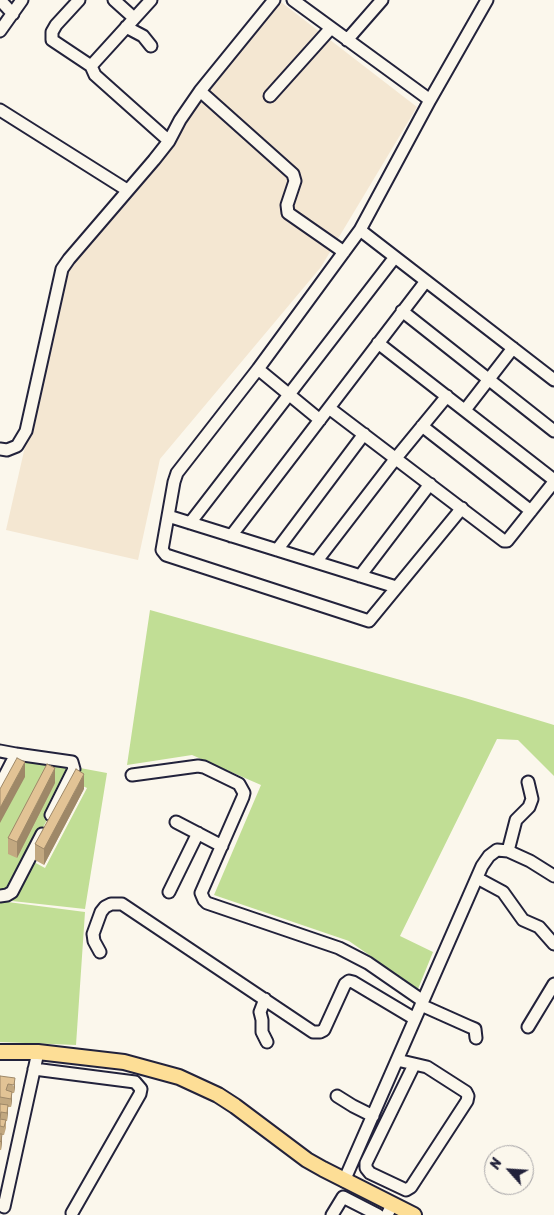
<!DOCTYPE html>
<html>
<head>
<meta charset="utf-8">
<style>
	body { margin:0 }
	#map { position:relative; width:554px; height:1215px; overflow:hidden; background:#fbf7ec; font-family:Sriracha,sans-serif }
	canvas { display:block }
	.north { position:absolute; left:484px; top:1145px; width:50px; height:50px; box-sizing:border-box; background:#fbf7ec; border:1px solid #a4a2a5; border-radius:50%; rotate:296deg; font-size:14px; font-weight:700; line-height:20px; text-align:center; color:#22223b }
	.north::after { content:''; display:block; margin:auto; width:18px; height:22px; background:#22223b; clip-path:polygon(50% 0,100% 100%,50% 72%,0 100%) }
</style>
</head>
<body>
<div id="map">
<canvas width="554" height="1215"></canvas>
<div class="north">N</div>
</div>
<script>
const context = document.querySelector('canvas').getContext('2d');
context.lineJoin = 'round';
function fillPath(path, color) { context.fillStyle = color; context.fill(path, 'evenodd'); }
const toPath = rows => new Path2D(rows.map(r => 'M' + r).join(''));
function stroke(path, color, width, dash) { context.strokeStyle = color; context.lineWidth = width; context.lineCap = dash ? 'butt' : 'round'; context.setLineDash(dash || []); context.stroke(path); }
fillPath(toPath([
	[281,2,417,107,321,267,160,459,138,560,6,530,65,271,193,104]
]), '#f4e7d2');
fillPath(toPath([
	[150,610,465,698,554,725,554,776,518,740,497,739,400,936,433,952,418,989,349,941,214,895,261,785,192,755,127,765],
	[17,757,70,764,72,770,11,891,0,893,0,791],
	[80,768,107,773,85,909,12,901,32,861,45,868,87,788,74,782],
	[0,901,85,912,76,1045,0,1042]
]), '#c1de95');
const minor = toPath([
	[0,0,13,14],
	[79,0,56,25,52,32,52,40,91,66],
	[114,0,134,18],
	[151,0,91,66,95,75,169,141],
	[293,0,430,100],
	[126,27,143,36,151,46],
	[0,31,22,0],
	[347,40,382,0],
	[200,91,293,174,295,181,287,205,288,213,344,252],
	[270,96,331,28],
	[0,110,127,190],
	[360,230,554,380],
	[402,311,554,431],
	[378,343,554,480],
	[258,369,320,420],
	[329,408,504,541,507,541,554,482],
	[465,410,513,348],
	[422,426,531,511],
	[0,449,7,450,17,446,26,431,62,269,69,259,154,160,169,141,180,120,200,91,274,0],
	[462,508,369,621,166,555,162,550,174,482,177,473,258,369,360,230,430,100,487,0],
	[168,516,396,587],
	[190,523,395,257],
	[231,536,426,281],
	[277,550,364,434],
	[316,562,396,458,447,396],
	[360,576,430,484],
	[0,751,16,754],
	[132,775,198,766,204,767,239,784,244,793,243,797,201,893,204,900,207,903,339,948,368,963,423,1001],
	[0,785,16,754,72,762,74,769,51,815],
	[176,822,222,846],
	[508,851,516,820,529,807,532,799,528,782],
	[477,878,503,892,523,920,539,927,554,944],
	[169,892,198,833],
	[0,896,7,895,12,892,42,834],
	[100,952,94,941,93,934,101,912,105,907,111,904,122,904,313,1032,320,1032,324,1030,345,984,349,981,353,982,415,1019],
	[265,999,260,1012,262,1020,262,1032,267,1042],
	[421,1005,468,1026,475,1029,476,1038],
	[528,1027,554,984],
	[397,1060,427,1067,466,1092,468,1096,467,1101,411,1187,406,1190,370,1173,366,1168,366,1163,414,1065],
	[34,1069,135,1082,141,1089,140,1094,72,1213],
	[337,1096,353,1106,373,1116],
	[344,1181,482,866,489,856,497,850,508,851,530,861,554,876],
	[4,1207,38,1052],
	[332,1215,343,1197,378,1215],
	[387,1215,392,1205]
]);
const major = toPath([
	[0,1052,38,1052,124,1062,179,1077,218,1095,235,1106,307,1160,323,1169,414,1215]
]);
stroke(minor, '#22223b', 15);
stroke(major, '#22223b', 18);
stroke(minor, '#fbf7ec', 11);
stroke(major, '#fdde96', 14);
fillPath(toPath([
	[55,783,17,858,8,854,8,838],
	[84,789,44,865,35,860,35,844],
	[0,1076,15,1087,14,1093,12,1093,12,1100,11,1107,8,1107,7,1121,6,1121,6,1128,4,1135,2,1135,2,1142,1,1150,0,1150]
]), '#c2a880');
fillPath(toPath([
	[25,762,25,777,0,823,0,808],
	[55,768,55,783,17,858,17,842],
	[84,774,84,789,44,865,44,849],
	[15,1078,15,1087,14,1093,14,1085],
	[12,1092,12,1100,11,1107,11,1099],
	[8,1105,8,1113,7,1121,7,1113],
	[2,1134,2,1142,1,1150,1,1142]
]), '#9e8868');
const building = toPath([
	[17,758,25,762,0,808,0,789,17,758],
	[47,764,55,768,17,842,8,838,47,764],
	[76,769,84,774,44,849,35,844,76,769],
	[0,1076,15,1078,14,1085,8,1084,6,1090,12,1092,11,1099,0,1097,0,1076],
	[0,1104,8,1105,7,1113,1,1112,0,1118,0,1104],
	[0,1119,6,1120,4,1127,0,1126,0,1119],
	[0,1134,2,1134,1,1142,0,1141,0,1134]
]);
fillPath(building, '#e2c395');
stroke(building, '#9e8868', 1);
</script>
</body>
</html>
